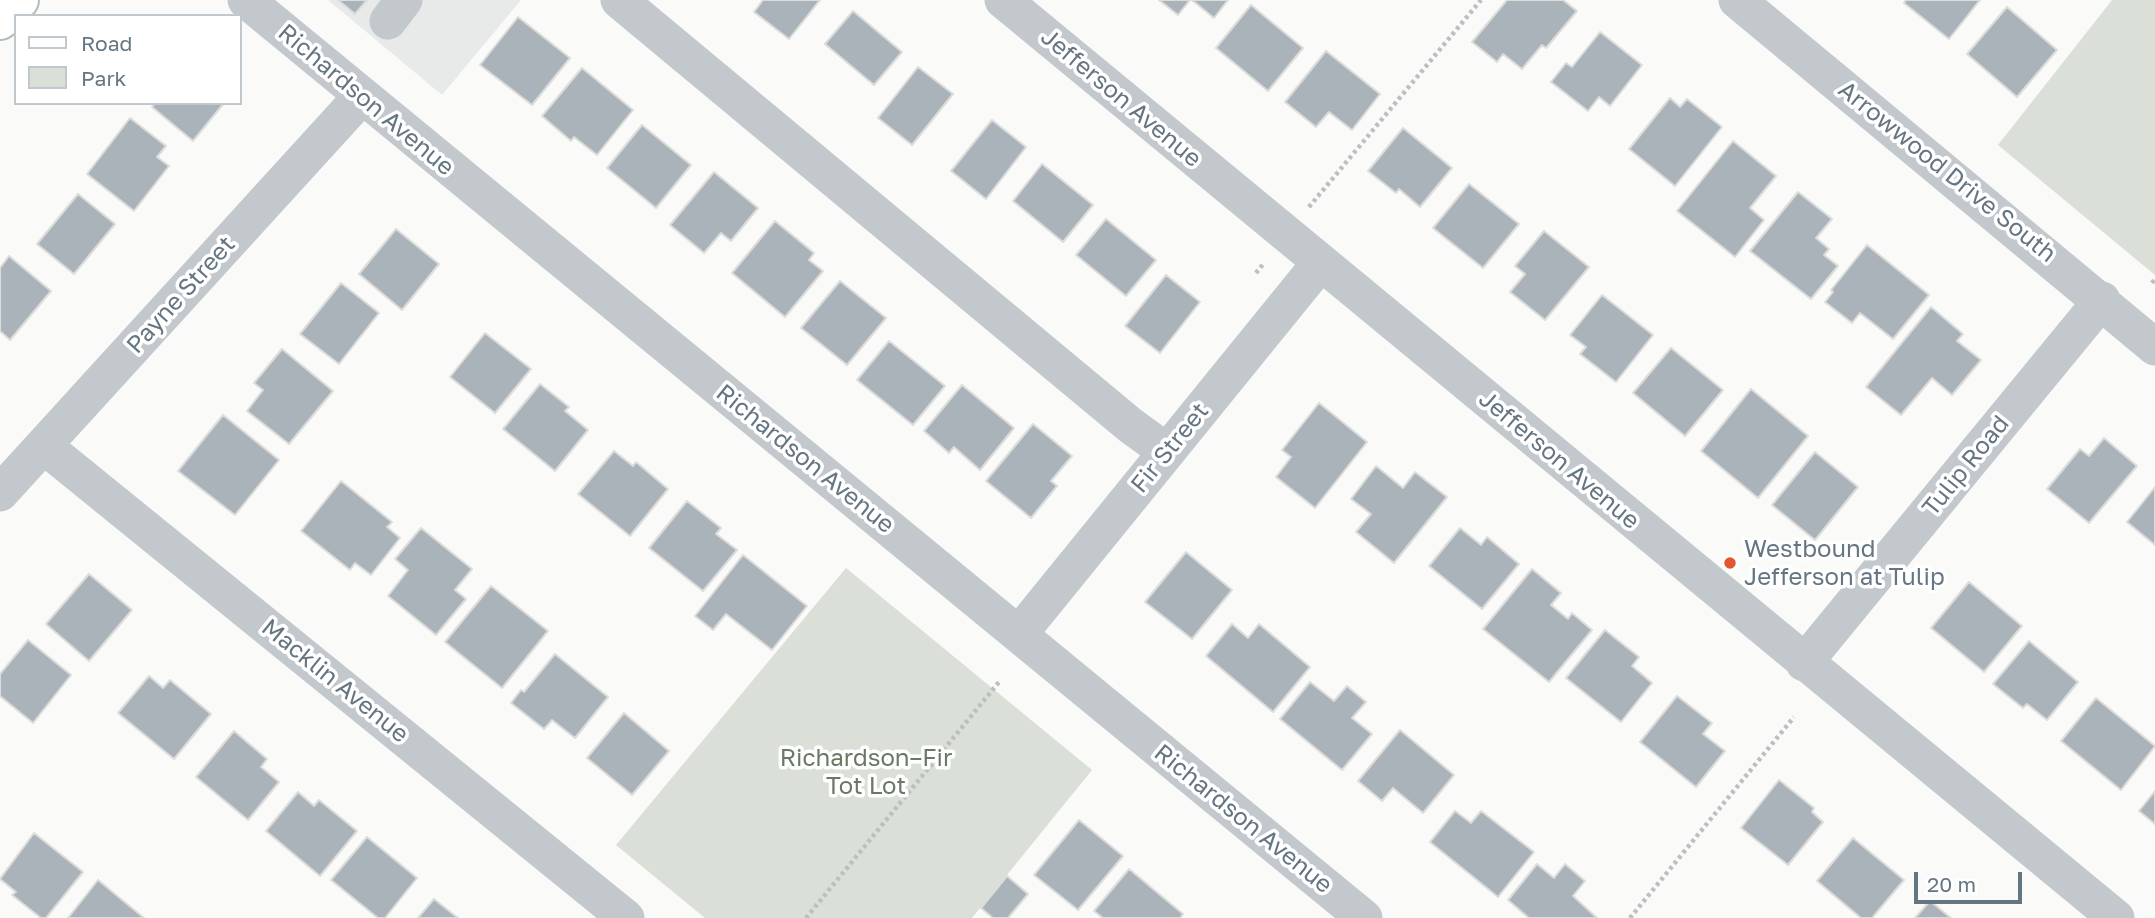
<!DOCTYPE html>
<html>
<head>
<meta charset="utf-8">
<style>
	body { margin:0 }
	#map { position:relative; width:2155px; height:918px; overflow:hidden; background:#fafaf8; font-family:"Golos Text",sans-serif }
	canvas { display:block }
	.legend { position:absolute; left:14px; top:14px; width:228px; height:91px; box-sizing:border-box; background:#fff; border:2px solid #c1c8cd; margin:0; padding:9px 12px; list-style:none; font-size:21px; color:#657683 }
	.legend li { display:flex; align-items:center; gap:14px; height:35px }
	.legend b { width:35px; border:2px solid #c1c8cd }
	.scale { position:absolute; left:1914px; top:872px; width:108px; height:32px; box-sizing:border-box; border:4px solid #657683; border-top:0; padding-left:9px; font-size:21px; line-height:24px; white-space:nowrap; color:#657683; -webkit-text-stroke:5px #fff; paint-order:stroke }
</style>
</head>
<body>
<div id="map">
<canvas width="2155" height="918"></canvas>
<ul class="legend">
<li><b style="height:9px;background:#fff"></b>Road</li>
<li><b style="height:19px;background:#dadfd7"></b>Park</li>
</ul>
<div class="scale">20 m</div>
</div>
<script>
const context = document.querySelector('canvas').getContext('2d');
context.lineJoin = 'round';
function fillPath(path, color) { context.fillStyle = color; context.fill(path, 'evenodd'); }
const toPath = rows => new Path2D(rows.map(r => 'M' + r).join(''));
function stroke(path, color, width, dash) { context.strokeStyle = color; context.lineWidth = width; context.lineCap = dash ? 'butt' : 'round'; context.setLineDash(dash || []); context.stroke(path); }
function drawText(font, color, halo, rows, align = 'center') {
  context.font = font + ' "Golos Text",sans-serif'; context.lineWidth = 7; context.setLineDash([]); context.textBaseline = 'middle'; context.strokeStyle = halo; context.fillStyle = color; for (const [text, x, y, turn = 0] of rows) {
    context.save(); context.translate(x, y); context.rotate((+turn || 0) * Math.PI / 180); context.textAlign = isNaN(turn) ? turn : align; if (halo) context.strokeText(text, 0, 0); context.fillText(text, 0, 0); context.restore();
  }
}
fillPath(toPath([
	[328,0,521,0,442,95]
]), '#e8e9e9');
fillPath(toPath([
	[2112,0,2155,0,2155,275,1998,145],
	[846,568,1092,770,972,918,705,918,616,845]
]), '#dadfd7');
const building = toPath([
	[338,0,367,0,355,14,338,0],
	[763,0,820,0,789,39,754,12,763,0],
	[1159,0,1190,0,1178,15,1159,0],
	[1192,0,1228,0,1214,18,1192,0],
	[1507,0,1563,0,1577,11,1546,48,1542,45,1522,69,1503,54,1497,62,1472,42,1507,0],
	[1906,0,1980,0,1949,39,1904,3,1906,0],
	[1251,5,1303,48,1268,91,1216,48,1251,5],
	[2007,7,2057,50,2017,97,1967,54,2007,7],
	[853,11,902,52,874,85,825,44,853,11],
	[518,17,570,58,532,105,480,65,518,17],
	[1600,32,1642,65,1610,106,1599,97,1588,111,1551,82,1566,63,1572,67,1600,32],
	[1326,51,1380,94,1352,130,1329,112,1316,127,1285,102,1326,51],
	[918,67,953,94,912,145,878,118,918,67],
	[582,68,633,110,597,155,574,137,571,141,542,116,582,68],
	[1670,98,1680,107,1687,99,1722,127,1675,186,1629,149,1670,98],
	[155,103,224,103,193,141,152,107,155,103],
	[130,118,166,146,157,157,169,166,134,211,87,174,130,118],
	[992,120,1026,147,986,199,951,171,992,120],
	[642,125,691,165,656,208,607,168,642,125],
	[1403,128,1452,168,1420,207,1399,189,1396,193,1368,171,1403,128],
	[1733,141,1776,176,1750,208,1764,220,1735,257,1677,211,1733,141],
	[1042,164,1093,205,1063,242,1013,201,1042,164],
	[714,172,758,208,731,241,721,233,704,253,670,225,714,172],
	[1469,184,1519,224,1483,268,1433,228,1469,184],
	[1798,192,1832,219,1816,238,1829,249,1824,255,1838,266,1811,299,1750,251,1798,192],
	[78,194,115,224,74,274,37,244,78,194],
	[1106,219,1156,260,1126,296,1076,255,1106,219],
	[775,221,814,253,809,260,823,271,785,317,732,273,775,221],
	[396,229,439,264,402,310,359,274,396,229],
	[1544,231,1589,267,1545,320,1510,292,1525,274,1515,266,1544,231],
	[1867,245,1929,295,1893,339,1860,313,1852,323,1825,302,1833,292,1831,290,1867,245],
	[9,256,51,291,10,340,0,331,0,268,9,256],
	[1166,275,1200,302,1160,353,1125,326,1166,275],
	[840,281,886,318,847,365,801,328,840,281],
	[341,283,379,313,339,364,300,334,341,283],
	[1602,295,1653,335,1616,382,1580,354,1586,347,1570,335,1602,295],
	[1931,307,1963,334,1957,341,1981,360,1952,395,1932,378,1901,415,1866,387,1931,307],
	[485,333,531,369,495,413,450,377,485,333],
	[889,341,945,386,913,425,857,380,889,341],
	[1671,348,1723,390,1685,436,1633,393,1671,348],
	[282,349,333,391,289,444,247,411,263,390,254,383,282,349],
	[540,384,569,407,565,411,588,430,555,471,503,429,540,384],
	[962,385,1014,428,980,470,954,447,949,453,924,431,962,385],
	[1751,389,1808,436,1758,498,1701,451,1751,389],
	[1319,403,1367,442,1315,508,1276,477,1291,457,1282,450,1319,403],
	[223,415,279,460,235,515,178,471,223,415],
	[1033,424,1072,456,1051,481,1057,486,1031,518,986,481,1033,424],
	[2104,438,2137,466,2089,523,2047,489,2080,449,2089,456,2104,438],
	[614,451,633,466,636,462,668,489,630,536,578,494,614,451],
	[1815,452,1858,487,1815,540,1772,505,1815,452],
	[1376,466,1403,488,1415,472,1447,497,1394,563,1356,532,1371,514,1351,499,1376,466],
	[341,481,392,522,387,527,400,538,371,575,355,563,350,570,301,531,341,481],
	[2155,487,2155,545,2127,522,2155,487],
	[687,501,721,528,716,534,737,550,703,591,649,548,687,501],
	[421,528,472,569,455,590,466,599,436,635,388,596,408,570,395,559,421,528],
	[1460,528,1481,545,1487,537,1519,564,1482,609,1429,566,1460,528],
	[1186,552,1232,590,1192,639,1145,602,1186,552],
	[743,555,807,606,772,650,726,614,713,630,695,616,743,555],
	[1532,569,1561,593,1551,605,1568,619,1572,613,1592,630,1549,682,1483,629,1532,569],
	[89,574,132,610,89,661,46,624,89,574],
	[1969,582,2022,626,1984,672,1931,628,1969,582],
	[491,586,548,631,502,688,445,642,491,586],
	[1232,624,1248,638,1259,624,1310,667,1273,712,1206,656,1232,624],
	[1605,630,1639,657,1632,666,1652,683,1621,722,1566,678,1605,630],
	[28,640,71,675,33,723,0,696,0,674,28,640],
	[2029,641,2078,682,2047,720,2027,704,2023,708,1993,684,2029,641],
	[555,654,608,697,575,738,552,720,544,729,511,703,521,690,524,692,555,654],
	[149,676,163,688,170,680,211,714,174,759,118,713,149,676],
	[1310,682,1334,701,1347,686,1366,702,1352,718,1372,734,1342,770,1280,719,1310,682],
	[1677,696,1712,723,1703,734,1725,751,1696,787,1640,742,1677,696],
	[2096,698,2155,746,2121,790,2061,741,2096,698],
	[624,713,669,751,632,795,587,758,624,713],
	[1400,730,1454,775,1423,813,1393,788,1382,801,1358,781,1400,730],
	[234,731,267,759,261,767,279,782,248,820,196,777,234,731],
	[1779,780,1814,808,1812,812,1823,822,1788,865,1741,828,1779,780],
	[2155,791,2155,824,2139,811,2155,791],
	[298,792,314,806,319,800,357,831,320,876,266,831,298,792],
	[1455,811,1471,823,1481,811,1534,852,1498,897,1430,842,1455,811],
	[1079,820,1123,856,1078,910,1034,875,1079,820],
	[34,833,83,872,46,918,41,918,12,895,16,892,0,879,34,833],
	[367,837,417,878,385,918,378,918,331,880,367,837],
	[1853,838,1904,880,1872,918,1861,918,1817,881,1853,838],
	[1537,864,1554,878,1565,864,1585,881,1573,896,1597,918,1529,918,1508,900,1537,864],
	[1129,869,1183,914,1180,918,1103,918,1094,911,1129,869],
	[1007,876,1028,894,1008,918,993,918,981,908,1007,876],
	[98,880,144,918,68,918,98,880],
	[434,899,458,918,418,918,434,899],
	[1930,901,1951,918,1915,918,1930,901]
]);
fillPath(building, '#aab3b9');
stroke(building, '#dcdcda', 2);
const major = toPath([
	[0,20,19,0]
]);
stroke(major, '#b5babe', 42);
stroke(toPath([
	[1309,207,1481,0],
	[1256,273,1264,263],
	[2152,283,2155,279],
	[806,918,999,682],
	[1630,918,1794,717]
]), '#bbbfc2', 4.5, [3.5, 3.5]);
stroke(toPath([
	[246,0,1364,918],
	[619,0,1130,425,1167,452],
	[1003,0,2116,918],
	[1737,0,2155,347],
	[388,21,404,0],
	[44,446,626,918],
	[0,493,362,96],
	[1019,634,1321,262],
	[1804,663,2102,300]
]), '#c3c8cc', 37);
stroke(major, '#fff', 38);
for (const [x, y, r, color] of [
	[1730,563,7,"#e4572e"]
]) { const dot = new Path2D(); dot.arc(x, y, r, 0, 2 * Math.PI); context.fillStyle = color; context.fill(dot); stroke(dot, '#fff', 2.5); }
drawText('24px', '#657683', '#fff', [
	["Jefferson Avenue",1121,98,40],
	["Richardson Avenue",366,100,40],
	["Arrowwood Drive South",1947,172,39],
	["Payne Street",181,295,-48],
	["Fir Street",1170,448,-51],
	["Richardson Avenue",805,459,39],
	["Jefferson Avenue",1559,460,40],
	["Tulip Road",1966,466,-51],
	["Macklin Avenue",335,681,39],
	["Richardson Avenue",1243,819,39]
]);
drawText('24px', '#657683', '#fff', [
	["Westbound",1744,549],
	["Jefferson at Tulip",1744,577]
], 'left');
drawText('24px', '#687a64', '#fff', [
	["Richardson–Fir",866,758],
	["Tot Lot",866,786]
]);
</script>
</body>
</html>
